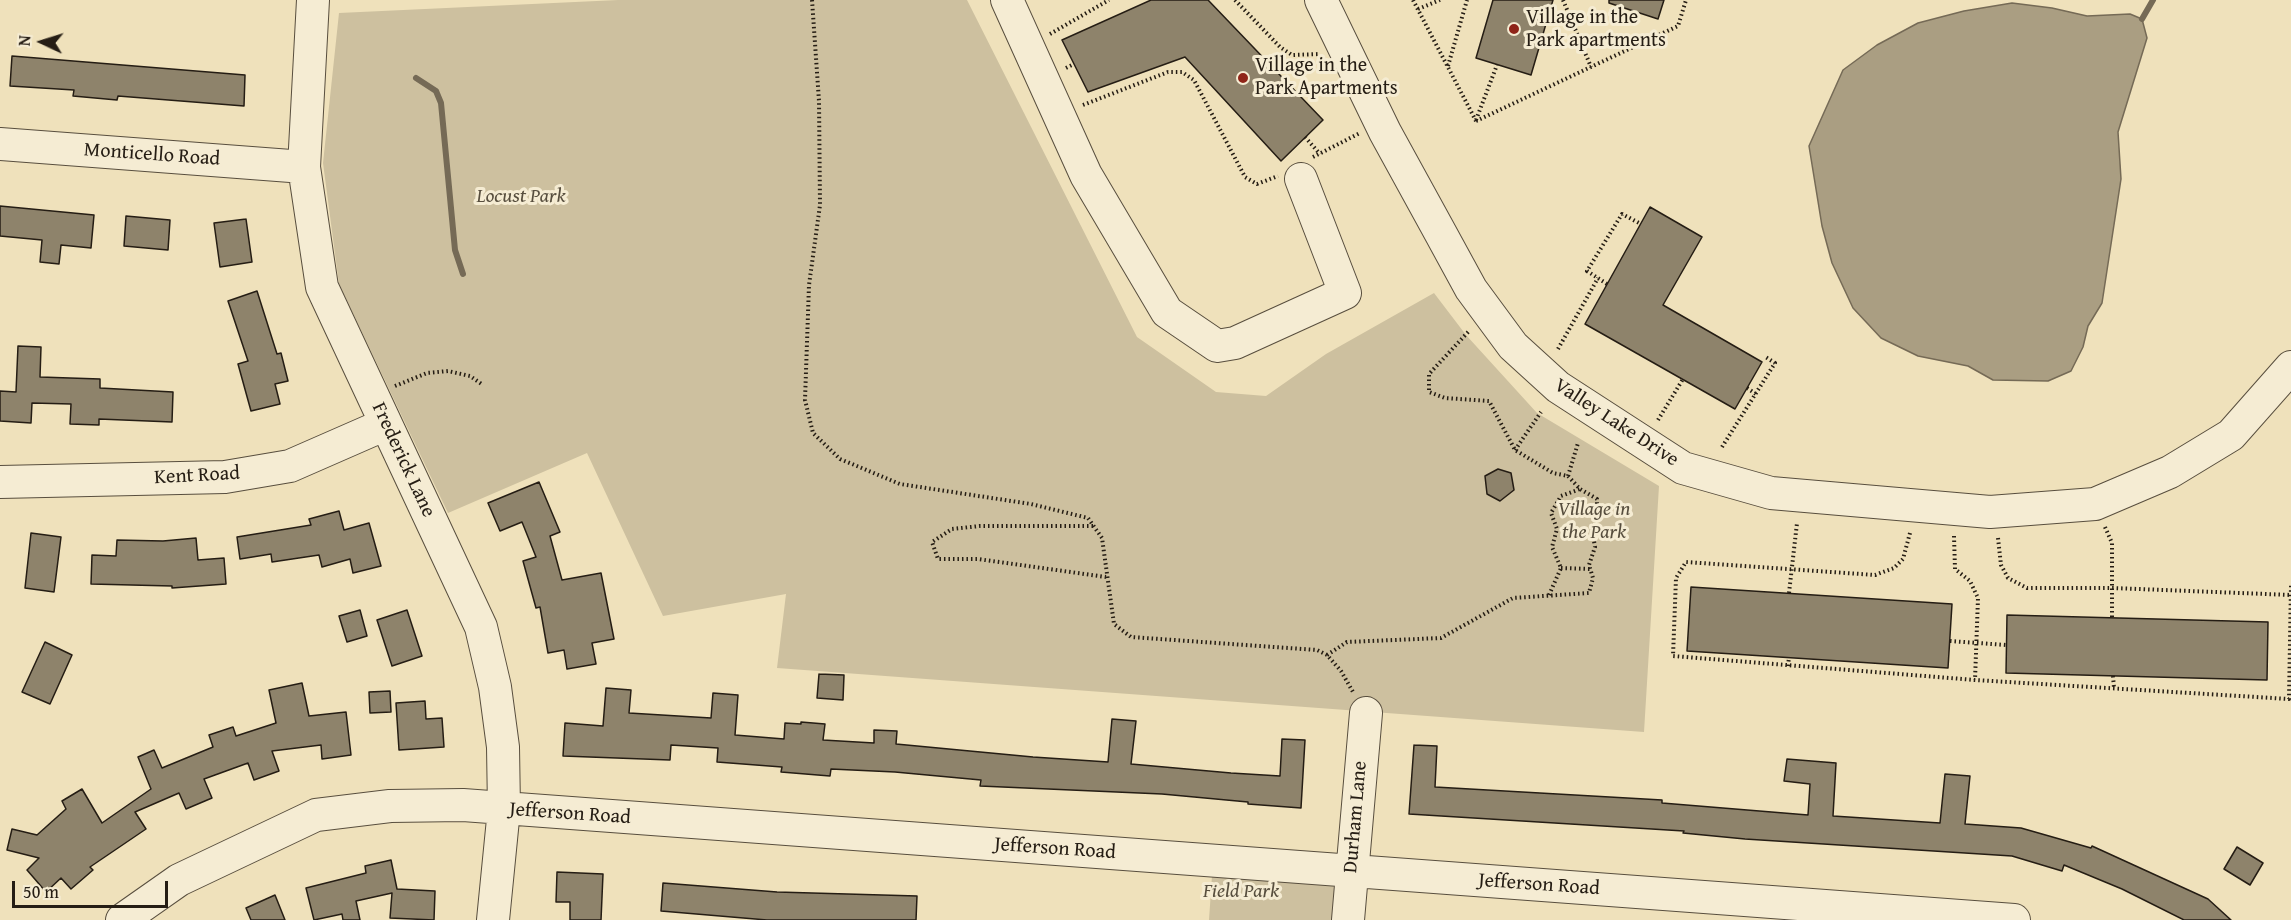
<!DOCTYPE html>
<html>
<head>
<meta charset="utf-8">
<style>
	body { margin:0 }
	#map { position:relative; width:2291px; height:920px; overflow:hidden; background:#efe1bb; font-family:"Gentium Book Plus",serif }
	canvas { display:block }
	.north { position:absolute; left:12px; top:12px; width:60px; height:60px; -webkit-text-stroke:4px #f5ecd3; paint-order:stroke; rotate:274deg; font-size:16px; font-weight:700; line-height:24px; text-align:center; color:#251d14 }
	.north::after { content:''; display:block; margin:auto; width:21px; height:27px; background:#251d14; clip-path:polygon(50% 0,100% 100%,50% 72%,0 100%) }
	.scale { position:absolute; left:12px; top:881px; width:156px; height:27px; box-sizing:border-box; border:3px solid #251d14; border-top:0; padding-left:8px; font-size:18px; line-height:21px; white-space:nowrap; color:#251d14; -webkit-text-stroke:4px #f5ecd3; paint-order:stroke }
</style>
</head>
<body>
<div id="map">
<canvas width="2291" height="920"></canvas>
<div class="north">N</div>
<div class="scale">50 m</div>
</div>
<script>
const context = document.querySelector('canvas').getContext('2d');
context.lineJoin = 'round';
function fillPath(path, color) { context.fillStyle = color; context.fill(path, 'evenodd'); }
const toPath = rows => new Path2D(rows.map(r => 'M' + r).join(''));
function stroke(path, color, width, dash) { context.strokeStyle = color; context.lineWidth = width; context.lineCap = dash ? 'butt' : 'round'; context.setLineDash(dash || []); context.stroke(path); }
function drawText(font, color, halo, rows, align = 'center') {
  context.font = font + ' "Gentium Book Plus",serif'; context.lineWidth = 6; context.setLineDash([]); context.textBaseline = 'middle'; context.strokeStyle = halo; context.fillStyle = color; for (const [text, x, y, turn = 0] of rows) {
    context.save(); context.translate(x, y); context.rotate((+turn || 0) * Math.PI / 180); context.textAlign = isNaN(turn) ? turn : align; if (halo) context.strokeText(text, 0, 0); context.fillText(text, 0, 0); context.restore();
  }
}
fillPath(toPath([
	[618,0,967,0,1137,337,1216,392,1266,396,1326,354,1434,293,1466,335,1537,413,1659,486,1644,732,777,668,786,594,663,616,587,453,448,513,339,284,323,163,339,13],
	[1213,861,1351,872,1348,920,1209,920]
]), '#cdc09f');
const water = toPath([
	[2012,3,2052,8,2087,16,2130,14,2142,19,2147,38,2118,132,2121,179,2102,303,2088,326,2083,347,2071,371,2048,381,1993,380,1968,366,1918,356,1881,338,1853,308,1832,263,1822,226,1809,146,1843,70,1877,45,1918,23,1964,11,2012,3]
]);
fillPath(water, '#aa9e82');
stroke(water, '#756a56', 1.5);
stroke(toPath([
	[2142,19,2153,0],
	[416,78,436,91,441,103,455,250,463,274]
]), '#756a56', 6);
const building = toPath([
	[1151,0,1208,0,1323,120,1281,161,1185,57,1088,92,1062,40,1151,0],
	[1493,0,1553,0,1531,75,1476,58,1493,0],
	[1609,0,1664,0,1658,19,1609,3,1609,0],
	[12,56,245,75,244,106,118,96,117,100,73,96,74,90,10,86,12,56],
	[0,206,94,215,91,248,61,245,59,264,40,262,42,240,0,236,0,206],
	[1650,207,1702,237,1663,305,1762,362,1735,409,1585,324,1650,207],
	[126,216,170,220,168,250,124,246,126,216],
	[246,219,252,262,220,267,214,223,246,219],
	[257,291,277,354,281,353,288,381,275,384,280,404,251,411,238,364,248,361,228,301,257,291],
	[18,346,41,347,40,377,100,379,100,388,173,392,172,422,99,419,99,425,70,424,71,404,32,403,31,423,0,421,0,391,16,392,18,346],
	[1498,469,1511,473,1514,490,1500,501,1487,494,1485,476,1498,469],
	[539,482,560,532,550,536,562,580,601,573,614,639,592,643,596,664,567,669,564,650,548,653,540,607,536,608,523,561,536,557,522,522,500,531,488,503,539,482],
	[339,511,344,530,369,523,381,566,353,573,350,559,322,567,319,555,272,562,271,554,240,559,237,537,311,525,309,519,339,511],
	[31,533,61,537,54,592,25,588,31,533],
	[196,538,198,560,224,558,226,584,172,588,172,586,91,584,92,555,116,556,117,540,163,541,196,538],
	[1691,587,1952,604,1948,668,1687,651,1691,587],
	[360,610,367,636,347,642,339,616,360,610],
	[407,610,422,656,392,666,377,620,407,610],
	[2007,615,2268,622,2267,680,2006,673,2007,615],
	[45,642,72,655,50,704,22,692,45,642],
	[819,674,844,675,843,700,817,698,819,674],
	[302,683,309,716,346,712,351,755,322,759,321,745,272,751,279,771,254,780,248,763,204,779,212,798,186,809,179,793,135,812,146,829,90,867,93,870,71,889,61,878,46,892,27,870,39,858,7,850,12,829,37,835,66,809,62,801,82,789,102,823,151,789,138,757,154,750,162,768,213,747,209,735,233,727,236,736,276,723,269,690,302,683],
	[606,688,631,690,629,713,711,718,713,693,738,695,735,735,784,739,785,723,801,724,801,722,825,724,823,740,874,743,874,730,897,731,896,744,1033,757,1108,762,1112,719,1136,721,1131,764,1231,773,1280,776,1282,739,1305,740,1301,808,1248,804,1248,802,1162,794,980,786,981,780,895,772,831,769,830,776,781,772,782,767,717,762,718,748,671,745,670,760,563,756,565,723,603,726,606,688],
	[390,691,391,712,370,713,369,692,390,691],
	[425,701,426,719,442,718,444,747,399,750,396,703,425,701],
	[1414,745,1437,746,1435,787,1662,800,1662,803,1808,815,1810,784,1784,781,1787,759,1836,763,1833,816,1940,823,1945,774,1970,776,1965,824,2021,828,2091,848,2092,846,2208,899,2231,920,2184,920,2122,889,2064,865,2062,871,2012,856,1745,839,1683,833,1684,831,1409,814,1414,745],
	[2237,847,2263,863,2250,885,2224,869,2237,847],
	[391,860,397,889,435,891,434,920,390,918,392,893,356,901,360,920,343,920,342,914,314,920,306,888,366,873,365,866,391,860],
	[557,872,603,874,601,920,570,920,570,902,556,902,557,872],
	[663,883,777,892,917,896,916,920,767,920,661,911,663,883],
	[275,895,285,920,251,920,246,908,275,895]
]);
fillPath(building, '#8e836b');
stroke(building, '#251d14', 1.5);
const minor = toPath([
	[313,0,304,167,322,287,481,627,495,687,503,747,504,809,493,920],
	[1007,0,1086,175,1167,312,1217,346,1235,343,1345,293,1301,179],
	[1321,0,1385,132,1441,234,1471,289,1513,346,1558,387,1683,468,1771,493,1990,512,2095,504,2170,472,2231,435,2291,367],
	[0,144,304,167],
	[0,482,225,477,290,466,386,424],
	[122,920,179,880,316,815,390,806,463,805,2014,920],
	[1348,920,1366,713]
]);
stroke(minor, '#584e3e', 34);
stroke(toPath([
	[812,0,819,101,820,205,809,285,805,400,813,433,840,459,900,484,1031,504,1088,518,1102,538,1114,624,1131,637,1317,650,1327,655,1341,671,1353,692],
	[1235,0,1280,47,1292,55,1320,54],
	[1413,0,1476,121],
	[1563,0,1591,67],
	[1418,9,1440,0],
	[1050,34,1109,0],
	[1448,66,1467,0],
	[1066,68,1074,64],
	[1083,105,1168,72,1182,72,1194,80,1245,177,1257,184,1278,176],
	[1476,120,1497,65],
	[1476,121,1678,26,1686,0],
	[1305,137,1320,154],
	[1313,157,1360,133],
	[1607,284,1587,271,1622,214,1641,224],
	[1558,349,1598,278],
	[395,386,427,373,448,371,470,376,483,385],
	[1747,388,1756,394],
	[1658,420,1683,379],
	[1722,447,1775,363,1764,356],
	[1515,450,1541,412],
	[1568,476,1578,443],
	[1093,526,980,526,952,529,932,542,938,559,978,559,1106,577],
	[2105,527,2112,543,2112,618],
	[1910,533,1903,559,1894,568,1875,575,1686,562,1676,578,1673,656,1975,680,2289,699,2291,585],
	[1954,536,1955,569,1970,581,1978,598,1975,680],
	[1998,538,2001,565,2008,578,2027,588,2113,588,2291,595],
	[1561,568,1590,569],
	[1789,593,1797,523],
	[1549,595,1561,568,1552,547,1557,529,1551,513,1561,496,1580,489],
	[1950,641,2006,645],
	[1327,655,1347,642,1441,638,1513,598,1589,593,1593,578,1589,565,1595,547,1592,529,1597,516,1597,499,1580,489,1568,476,1553,473,1515,450,1489,401,1445,398,1429,392,1429,374,1469,331],
	[1788,666,1789,657],
	[2113,676,2114,688]
]), '#251d14', 4, [1.5, 3]);
stroke(minor, '#f5ecd3', 32);
for (const [x, y, r, color] of [
	[1514,29,6,"#8f2418"],
	[1243,78,6,"#8f2418"]
]) { const dot = new Path2D(); dot.arc(x, y, r, 0, 2 * Math.PI); context.fillStyle = color; context.fill(dot); stroke(dot, '#f5ecd3', 2); }
drawText('20px', '#251d14', '#f5ecd3', [
	["Village in the",1526,18],
	["Park apartments",1526,41],
	["Village in the",1255,66],
	["Park Apartments",1255,89]
], 'left');
drawText('20px', '#251d14', '#f5ecd3', [
	["Monticello Road",152,155,4],
	["Valley Lake Drive",1616,423,33],
	["Frederick Lane",403,460,65],
	["Kent Road",197,476,-3],
	["Jefferson Road",570,814,4],
	["Durham Lane",1356,817,-85],
	["Jefferson Road",1055,849,4],
	["Jefferson Road",1539,885,4]
]);
drawText('italic 20px', '#574e3e', '#f5ecd3', [
	["Locust Park",521,197],
	["Village in",1594,510],
	["the Park",1594,533],
	["Field Park",1241,892]
]);
</script>
</body>
</html>
